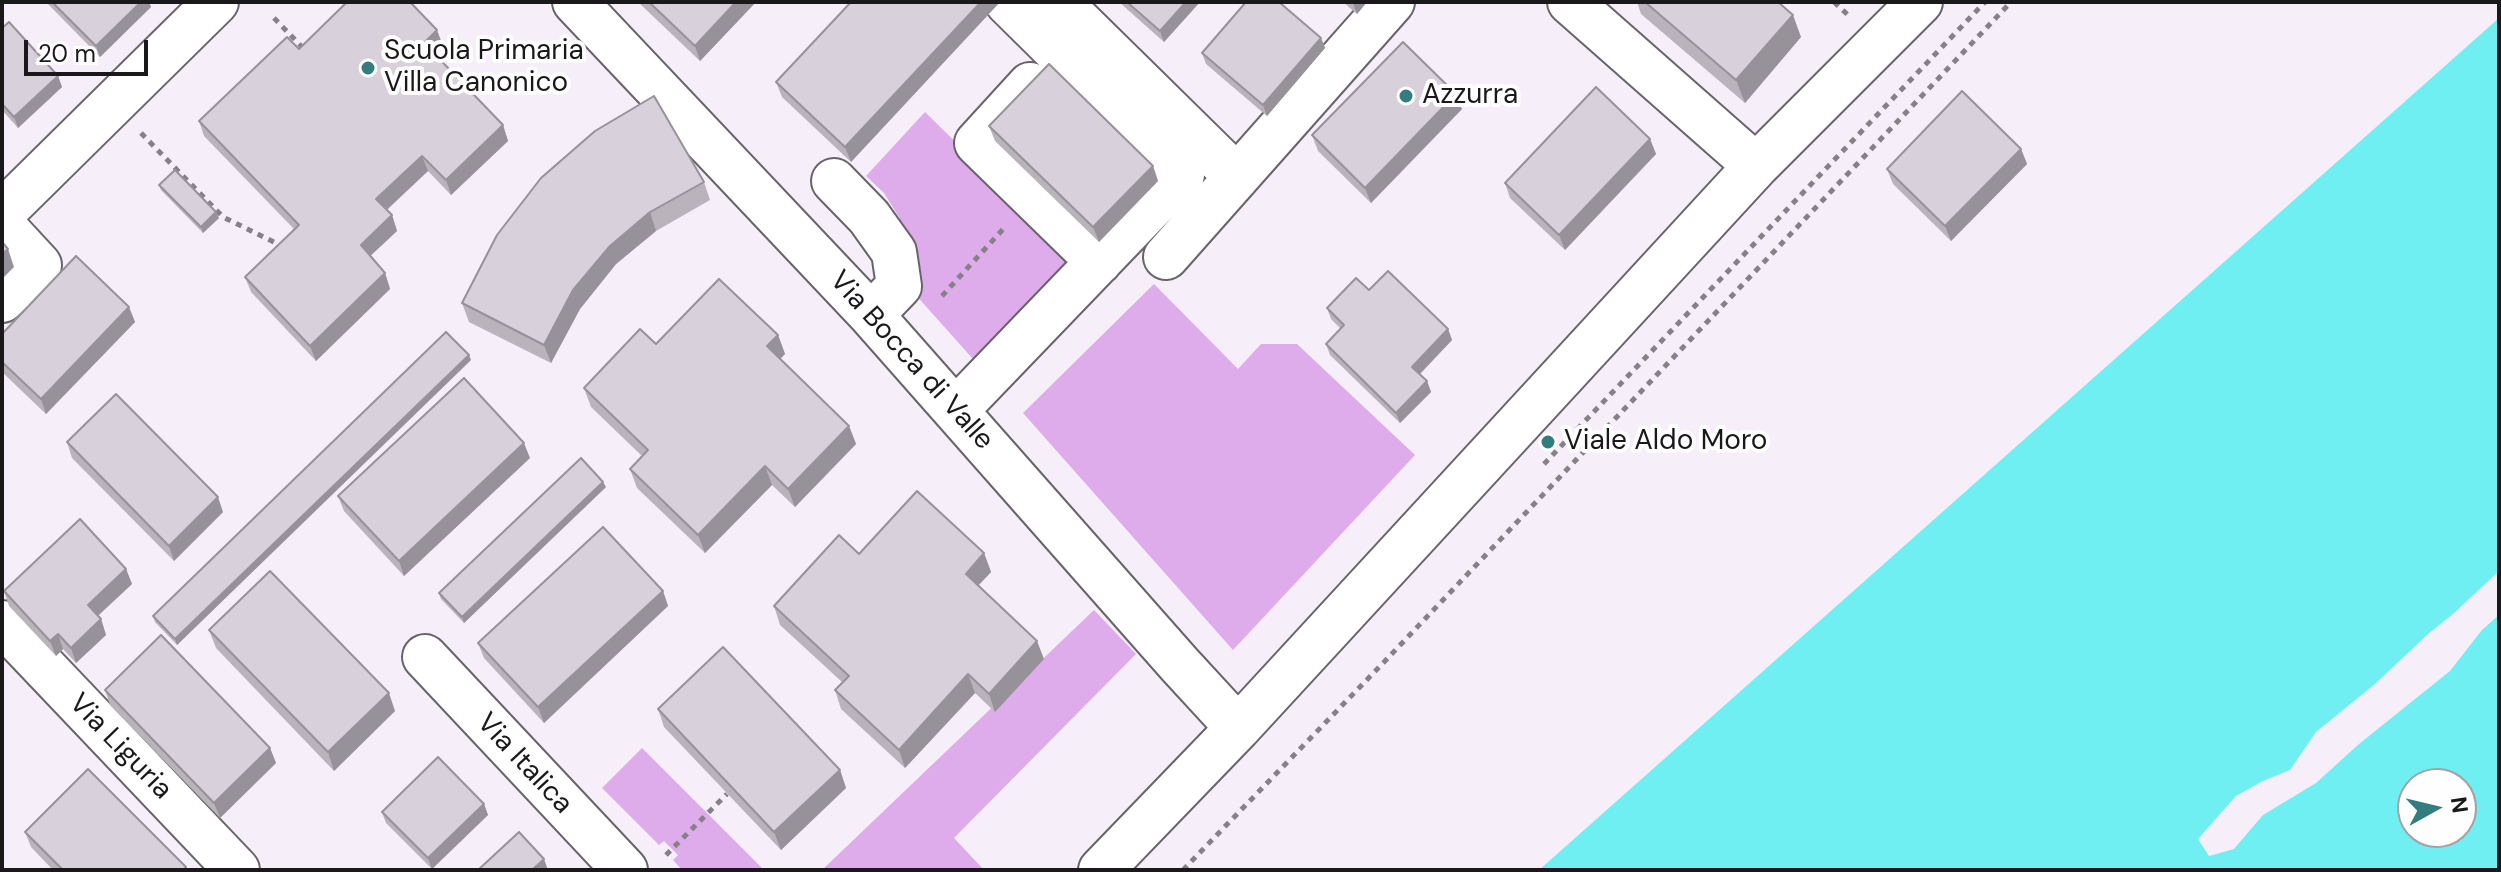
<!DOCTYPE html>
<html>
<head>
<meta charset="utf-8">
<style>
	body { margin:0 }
	#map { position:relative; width:2501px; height:872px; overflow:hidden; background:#f6eef8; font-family:"DM Sans",sans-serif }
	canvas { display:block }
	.frame { position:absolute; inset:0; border:4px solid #1b181c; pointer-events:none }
	.north { position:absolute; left:2397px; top:768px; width:80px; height:80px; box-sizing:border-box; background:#fefefe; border:2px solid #a3a2a4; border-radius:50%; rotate:82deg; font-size:22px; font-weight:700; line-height:32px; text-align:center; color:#1b181c }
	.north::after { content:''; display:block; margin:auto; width:28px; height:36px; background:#347d7f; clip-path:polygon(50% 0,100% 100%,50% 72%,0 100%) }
	.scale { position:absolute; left:24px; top:40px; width:124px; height:36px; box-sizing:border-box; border:4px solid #1b181c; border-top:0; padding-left:10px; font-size:24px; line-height:28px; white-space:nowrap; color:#1b181c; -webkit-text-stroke:6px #fefefe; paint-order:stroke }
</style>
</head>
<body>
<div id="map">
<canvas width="2501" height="872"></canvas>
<div class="frame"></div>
<div class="north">N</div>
<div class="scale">20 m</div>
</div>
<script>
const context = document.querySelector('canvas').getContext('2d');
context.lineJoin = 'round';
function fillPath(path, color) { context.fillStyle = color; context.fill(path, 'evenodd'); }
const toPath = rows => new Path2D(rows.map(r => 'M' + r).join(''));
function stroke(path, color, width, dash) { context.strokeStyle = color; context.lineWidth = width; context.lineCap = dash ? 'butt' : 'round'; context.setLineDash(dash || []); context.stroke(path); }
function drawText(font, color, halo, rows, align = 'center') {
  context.font = font + ' "DM Sans",sans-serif'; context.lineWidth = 8; context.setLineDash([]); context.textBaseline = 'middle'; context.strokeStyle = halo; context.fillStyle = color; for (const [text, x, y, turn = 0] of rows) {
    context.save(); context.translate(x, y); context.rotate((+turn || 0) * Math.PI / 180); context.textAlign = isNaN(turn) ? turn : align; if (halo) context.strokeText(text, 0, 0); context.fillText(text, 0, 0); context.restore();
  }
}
fillPath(toPath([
	[925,112,1080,265,981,368,906,284,910,252,899,217,884,193,866,176],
	[1154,284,1238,369,1261,344,1297,344,1415,455,1233,650,1023,413],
	[1094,610,1136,654,954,838,984,870,822,870],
	[642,748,764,870,682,870,673,860,678,855,664,841,659,845,602,788]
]), '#deaceb');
fillPath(toPath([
	[2499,18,2499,870,1539,870],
	[2413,784,2461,784,2461,832,2413,832]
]), '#70eff3');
fillPath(toPath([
	[2499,571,2499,615,2482,630,2450,671,2359,744,2316,783,2263,815,2234,849,2209,856,2198,839,2236,796,2263,781,2290,770,2316,732,2375,684,2428,634,2453,614]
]), '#f6eef8');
const minor = toPath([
	[575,2,871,315,1180,665,1238,728],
	[1059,2,1237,177],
	[1570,2,1756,166],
	[1030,85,977,143,1099,262],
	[834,181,869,217,894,252,899,286,871,315],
	[2,213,216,2],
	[2,225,39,265,2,300],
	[1166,257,1392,2],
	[956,410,1182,175,1007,2],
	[2,623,237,870],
	[425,657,625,870],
	[1101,870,1238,728,1756,166,1920,2]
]);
stroke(minor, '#6a636c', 48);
stroke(toPath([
	[1834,2,1848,15],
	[274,18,304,49],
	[141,133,223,217,284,247],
	[942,296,1005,227],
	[1544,464,1985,2],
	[666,855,727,794],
	[1183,870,1385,661,2011,2]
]), '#868087', 5, [6, 6]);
stroke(minor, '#fff', 44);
fillPath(toPath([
	[46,2,149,2,151,7,100,57],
	[638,2,756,2,700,61],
	[851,2,1000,2,851,162,782,97,776,82],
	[1119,2,1200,2,1164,42],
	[1343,2,1367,2,1357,14],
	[1637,2,1778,2,1801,37,1745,103,1641,14],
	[2,28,58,76,62,87,18,128,2,110],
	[1321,38,1325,48,1267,116,1206,64,1202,53],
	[443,46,435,54,503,125,508,141,451,195,428,171,387,210,392,215,397,231,370,256,385,273,390,289,316,361,251,292,245,277,294,229,204,136,199,121,299,49],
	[1462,109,1371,203,1318,151,1312,135],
	[989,126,1153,166,1158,181,1099,242,995,141],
	[1650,139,1656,154,1565,250,1510,198,1505,183],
	[2021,149,2027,164,1951,241,1893,184,1887,169],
	[704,182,710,200,656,231,616,264,580,309,551,363,469,322,462,303],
	[159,185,219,218,203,233,161,190],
	[1369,290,1448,329,1452,340,1420,374,1427,381,1431,392,1400,423,1330,355,1326,344,1341,329,1331,319,1327,308],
	[129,307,135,322,46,414,2,372,2,334],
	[778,335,785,354,780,359,849,426,856,444,795,507,772,485,705,553,637,488,630,469,642,456,591,407,584,388,656,344],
	[471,360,177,645,155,622,153,616],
	[67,442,223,512,174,561,72,458],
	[530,458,404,576,344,511,338,496],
	[606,487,464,623,441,599,439,593],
	[984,553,991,572,978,586,1044,659,995,712,975,693,905,768,841,709,835,690,842,682,780,625,774,606,859,554],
	[126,569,132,584,98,616,101,619,106,635,76,663,63,649,56,656,9,606,4,591],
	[663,591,668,606,544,723,484,658,478,643],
	[209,630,395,711,334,771,216,648],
	[105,690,270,748,276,763,220,818,110,705],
	[658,709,840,770,846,788,781,850,664,727],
	[484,804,488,815,432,869,386,823,382,812],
	[25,832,187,870,53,870,31,847]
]), '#bab3bb');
fillPath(toPath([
	[141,2,149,2,151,7,100,57,96,46],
	[736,2,756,2,700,61,695,46],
	[981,2,1000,2,851,162,845,147],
	[1186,2,1200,2,1164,42,1160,31],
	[1354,2,1367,2,1357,14,1353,3],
	[1793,15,1801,37,1745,103,1736,80],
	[437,30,443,46,430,58,424,43],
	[1321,38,1325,48,1267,116,1263,105],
	[58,76,62,87,18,128,14,117],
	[1456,94,1462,109,1371,203,1365,188],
	[503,125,508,141,451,195,446,180],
	[1650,139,1656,154,1565,250,1559,235],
	[2021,149,2027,164,1951,241,1945,226],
	[422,156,428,171,382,214,376,199],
	[1153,166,1158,181,1099,242,1093,227],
	[216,212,219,218,203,233,201,227],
	[650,212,656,231,616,264,580,309,551,363,544,345,573,290,610,246],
	[392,215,397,231,366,260,361,245],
	[8,249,14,267,2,279,2,254],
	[385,273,390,289,316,361,310,346],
	[129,307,135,322,46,414,41,399],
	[1448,329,1452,340,1416,378,1412,367],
	[778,335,785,354,774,365,767,346],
	[469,355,471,360,177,645,175,639],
	[1427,381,1431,392,1400,423,1396,413],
	[849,426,856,444,795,507,788,489],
	[524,443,530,458,404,576,399,561],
	[765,466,772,485,705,553,698,535],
	[603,482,606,487,464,623,462,617],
	[218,497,223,512,174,561,169,546],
	[984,553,991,572,972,592,966,574],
	[126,569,132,584,93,620,88,605],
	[663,591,668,606,544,723,538,707],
	[101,619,106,635,76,663,71,648],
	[58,634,63,649,56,656,50,641],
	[1037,641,1044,659,995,712,989,694],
	[968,674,975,693,905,768,899,750],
	[389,693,395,711,334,771,328,752],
	[270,748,276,763,220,818,214,803],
	[840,770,846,788,781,850,774,832],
	[484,804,488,815,432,869,428,858],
	[544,859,548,870,532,870]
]), '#979299');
const building = toPath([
	[52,2,141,2,96,46,52,2],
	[347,2,410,2,437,30,424,43,503,125,446,180,422,156,376,199,392,215,361,245,385,273,310,346,245,277,299,225,199,121,287,37,299,49,347,2],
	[649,2,736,2,695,46,649,2],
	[851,2,981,2,845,147,776,82,851,2],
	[1127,2,1186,2,1160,31,1127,2],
	[1246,2,1279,2,1321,38,1263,105,1202,53,1246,2],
	[1645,2,1778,2,1793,15,1736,80,1645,2],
	[9,22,58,76,14,117,2,104,2,28,9,22],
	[1403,42,1456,94,1365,188,1312,135,1403,42],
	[1049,64,1153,166,1093,227,989,126,1049,64],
	[1596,87,1650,139,1559,235,1505,183,1596,87],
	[1962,91,2021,149,1945,226,1887,169,1962,91],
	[654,96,704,182,650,212,610,246,573,290,544,345,462,303,497,235,541,178,595,131,654,96],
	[175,170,216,212,201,227,159,185,175,170],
	[2,242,8,249,2,254,2,242],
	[76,256,129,307,41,399,2,362,2,334,76,256],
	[1388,271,1448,329,1412,367,1427,381,1396,413,1326,344,1344,325,1327,308,1356,278,1369,290,1388,271],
	[719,279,778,335,767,346,849,426,788,489,765,466,698,535,630,469,648,450,584,388,640,329,656,344,719,279],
	[446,332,469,355,175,639,153,616,446,332],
	[464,378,524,443,399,561,338,496,464,378],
	[116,394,218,497,169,546,67,442,116,394],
	[581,458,603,482,462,617,439,593,581,458],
	[917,491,984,553,966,574,1037,641,989,694,968,674,899,750,835,690,849,676,774,606,839,535,859,554,917,491],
	[80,519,126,569,88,605,101,619,71,648,58,634,50,641,4,591,80,519],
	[603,527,663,591,538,707,478,643,603,527],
	[270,571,389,693,328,752,209,630,270,571],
	[161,635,270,748,214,803,105,690,161,635],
	[723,647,840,770,774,832,658,709,723,647],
	[438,757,484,804,428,858,382,812,438,757],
	[88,769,186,867,183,870,63,870,25,832,88,769],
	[519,832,544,859,532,870,478,870,519,832]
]);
fillPath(building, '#d8d0da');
stroke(building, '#979299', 2);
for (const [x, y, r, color] of [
	[368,68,8,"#347d7f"],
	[1406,96,8,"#347d7f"],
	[1548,442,8,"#347d7f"]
]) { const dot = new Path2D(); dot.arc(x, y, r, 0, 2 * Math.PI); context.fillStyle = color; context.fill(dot); stroke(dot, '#fefefe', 3); }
drawText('28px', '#1b181c', '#fefefe', [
	["Scuola Primaria",384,52],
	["Villa Canonico",384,84],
	["Azzurra",1422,96],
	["Viale Aldo Moro",1564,442]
], 'left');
drawText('28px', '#1b181c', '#fefefe', [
	["Via Bocca di Valle",911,361,48],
	["Via Liguria",120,747,46],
	["Via Italica",524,764,47]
]);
</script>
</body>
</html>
